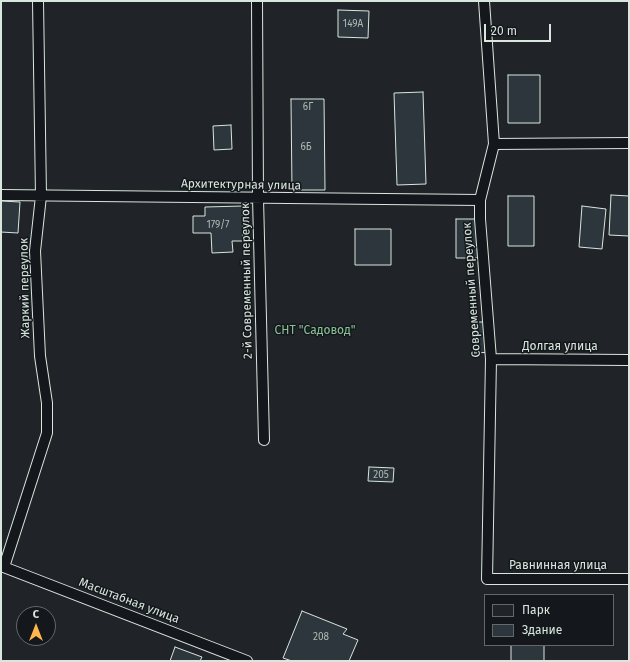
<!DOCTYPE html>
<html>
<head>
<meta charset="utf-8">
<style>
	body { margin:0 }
	#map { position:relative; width:630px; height:662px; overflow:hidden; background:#14181c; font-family:"Fira Sans",sans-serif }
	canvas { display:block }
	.frame { position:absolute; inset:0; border:2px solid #d8e6dc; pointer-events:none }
	.legend { position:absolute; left:484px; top:594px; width:130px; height:52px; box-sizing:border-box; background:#14181c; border:1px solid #626a69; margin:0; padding:5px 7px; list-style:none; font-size:12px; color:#d8e6dc }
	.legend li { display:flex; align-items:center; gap:8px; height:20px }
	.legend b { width:20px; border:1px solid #626a69 }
	.north { position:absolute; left:16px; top:606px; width:40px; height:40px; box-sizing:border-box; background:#14181c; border:1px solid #626a69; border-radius:50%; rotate:0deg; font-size:11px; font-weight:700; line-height:16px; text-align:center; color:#d8e6dc }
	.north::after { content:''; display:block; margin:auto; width:14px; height:18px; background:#ffb74d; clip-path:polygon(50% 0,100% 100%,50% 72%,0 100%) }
	.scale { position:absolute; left:484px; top:24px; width:67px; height:18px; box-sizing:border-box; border:2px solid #d8e6dc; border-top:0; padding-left:5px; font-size:12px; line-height:14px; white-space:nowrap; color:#d8e6dc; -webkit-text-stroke:3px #14181c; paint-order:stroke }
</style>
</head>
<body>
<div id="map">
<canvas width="630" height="662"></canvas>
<div class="frame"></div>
<ul class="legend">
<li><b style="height:11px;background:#202428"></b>Парк</li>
<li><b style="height:11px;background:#2c363c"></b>Здание</li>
</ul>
<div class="north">С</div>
<div class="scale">20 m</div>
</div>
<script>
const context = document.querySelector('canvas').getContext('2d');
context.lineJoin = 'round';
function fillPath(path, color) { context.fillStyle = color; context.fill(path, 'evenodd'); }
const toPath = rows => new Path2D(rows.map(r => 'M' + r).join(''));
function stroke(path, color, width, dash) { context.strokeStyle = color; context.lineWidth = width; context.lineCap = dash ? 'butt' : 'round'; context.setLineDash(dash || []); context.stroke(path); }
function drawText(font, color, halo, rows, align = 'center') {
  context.font = font + ' "Fira Sans",sans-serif'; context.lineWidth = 3; context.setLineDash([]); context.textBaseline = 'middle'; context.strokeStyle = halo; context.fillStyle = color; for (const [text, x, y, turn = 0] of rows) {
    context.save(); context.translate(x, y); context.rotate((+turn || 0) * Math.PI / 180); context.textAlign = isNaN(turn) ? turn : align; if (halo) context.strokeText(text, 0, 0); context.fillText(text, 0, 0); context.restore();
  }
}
const green = toPath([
	[1,1,629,1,629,661,1,661,1,1],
	[485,595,613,595,613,645,485,645,485,595],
	[24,614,48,614,48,638,24,638,24,614]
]);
fillPath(green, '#202428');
stroke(green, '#939e99', 1);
const building = toPath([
	[338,10,369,11,368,38,338,37,338,10],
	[508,75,540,75,540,123,508,123,508,75],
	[423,92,426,184,397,185,394,93,423,92],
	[291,99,324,99,325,190,292,190,291,99],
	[231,125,232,149,214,150,213,126,231,125],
	[611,195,629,196,629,236,609,235,611,195],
	[508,196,534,196,534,246,508,246,508,196],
	[1,201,20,202,18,233,1,232,1,201],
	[243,206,243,241,232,241,233,252,212,253,211,233,193,233,193,216,205,216,205,207,243,206],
	[582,206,606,209,602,249,579,247,582,206],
	[456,219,480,219,480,258,456,258,456,219],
	[355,229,391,229,391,265,355,265,355,229],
	[472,322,493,322,494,352,474,353,472,322],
	[369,467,394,468,393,482,368,481,369,467],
	[302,611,347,629,343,634,358,640,349,661,292,661,283,658,302,611],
	[511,645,544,645,544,661,511,661,511,645],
	[175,647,202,657,200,661,170,661,175,647]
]);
fillPath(building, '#2c363c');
stroke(building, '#d8e6dc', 1);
const lane = toPath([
	[257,1,258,198,264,440],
	[484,1,494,144,480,200,480,219,491,359,487,579,629,579],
	[494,144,629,143],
	[1,195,480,200],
	[491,359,629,360],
	[1,566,247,661],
	[4,567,47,433,47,403,40,356,35,251,41,196,38,1]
]);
stroke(lane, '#d8e6dc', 12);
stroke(lane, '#14181c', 10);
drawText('10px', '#adbab4', null, [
	["149А",353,24],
	["6Г",308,107],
	["6Б",306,147],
	["179/7",218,225],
	["205",381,475],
	["208",321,637]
]);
drawText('12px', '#d8e6dc', '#14181c', [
	["Архитектурная улица",241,185,1],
	["2-й Современный переулок",247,281,-91],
	["Жаркий переулок",25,288,-91],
	["Современный переулок",472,290,-94],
	["Долгая улица",560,347],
	["Равнинная улица",558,566],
	["Масштабная улица",129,601,21]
]);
drawText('12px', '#8ac095', '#14181c', [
	["СНТ \"Садовод\"",315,331]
]);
</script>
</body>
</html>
